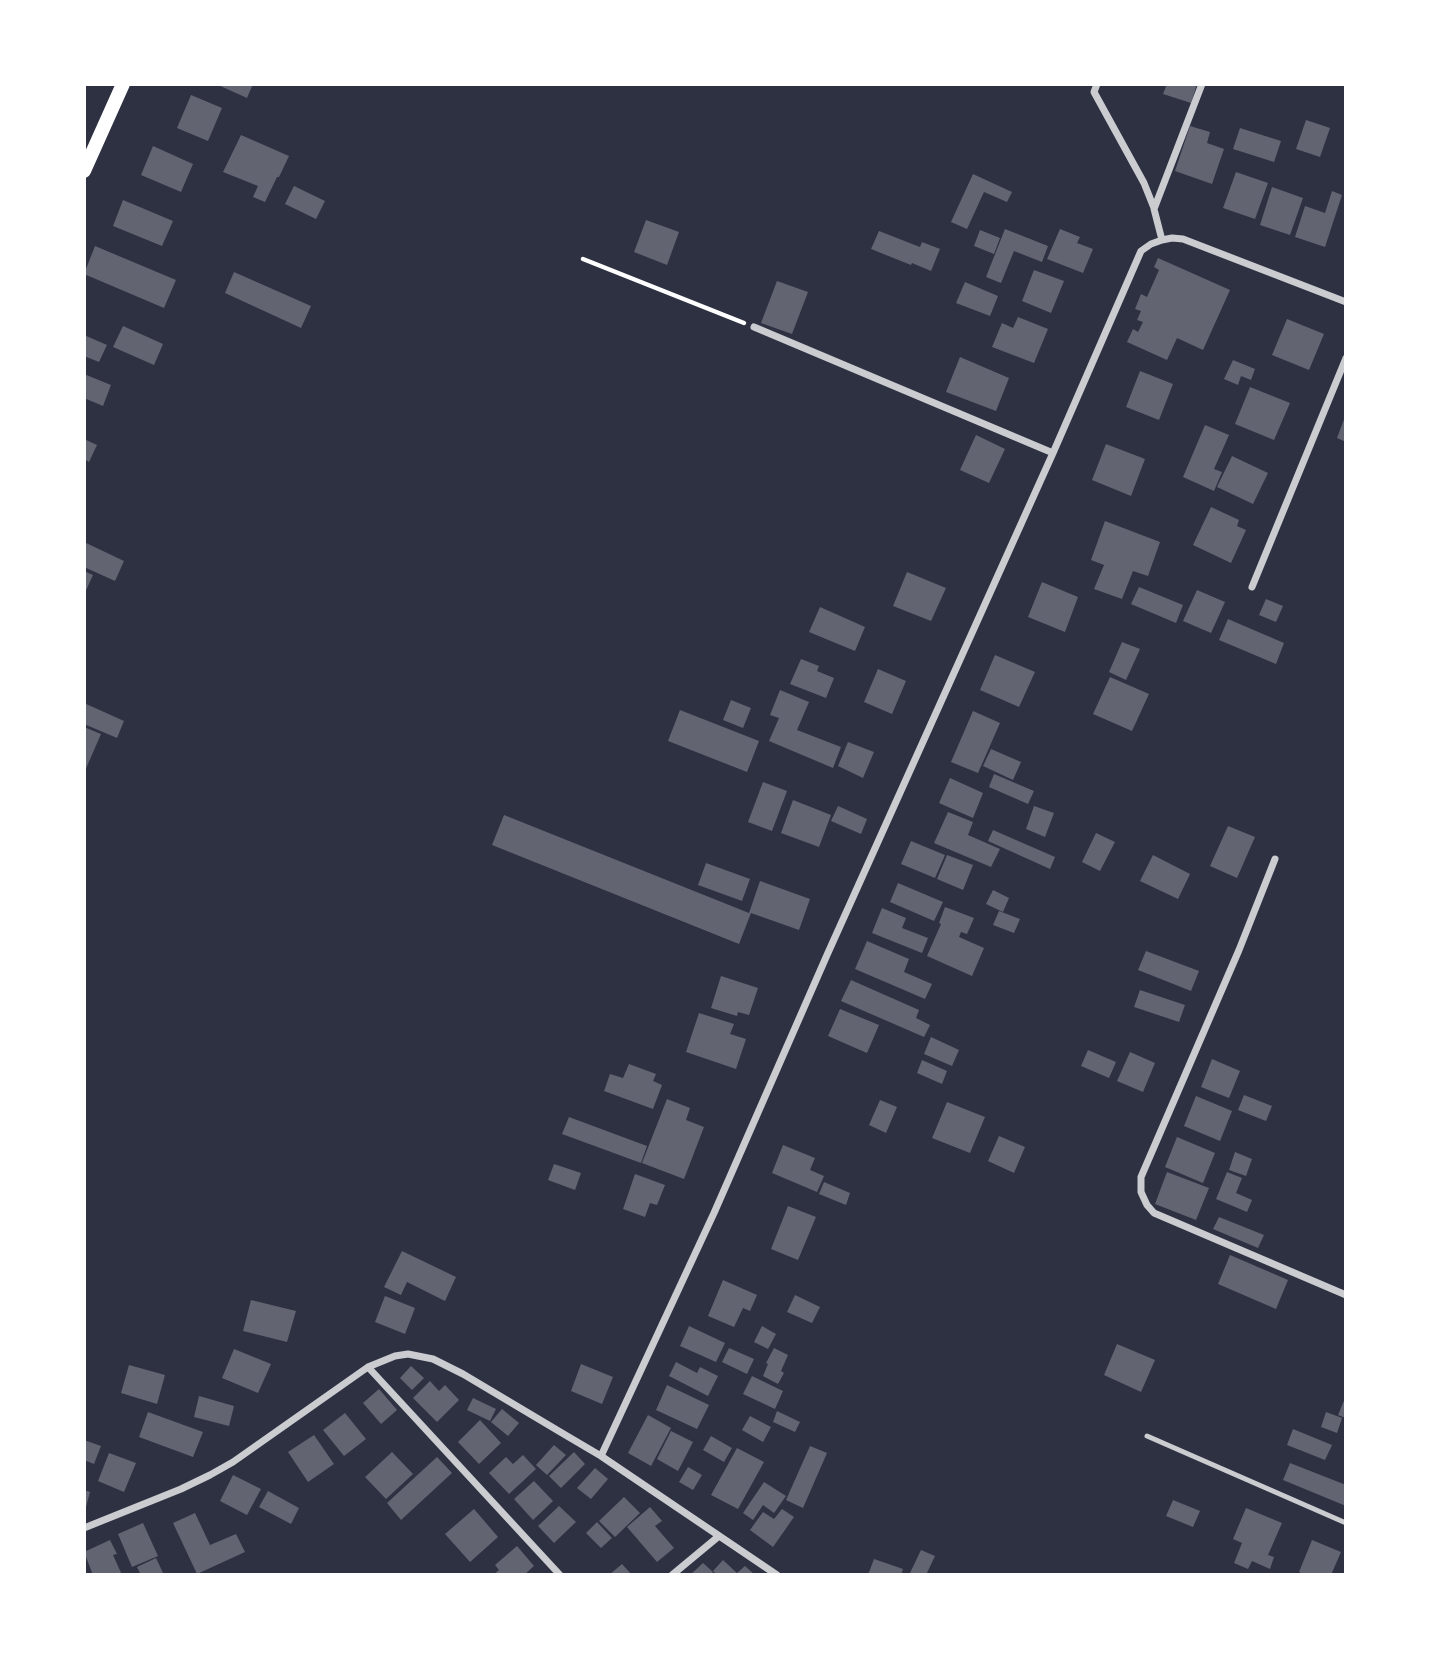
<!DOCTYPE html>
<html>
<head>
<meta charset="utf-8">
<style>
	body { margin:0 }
	#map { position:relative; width:1430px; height:1659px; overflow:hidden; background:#2d3142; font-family:Overpass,sans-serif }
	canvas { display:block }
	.frame { position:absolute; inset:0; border:86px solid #fff; pointer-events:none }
</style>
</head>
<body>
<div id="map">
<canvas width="1430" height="1659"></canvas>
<div class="frame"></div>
</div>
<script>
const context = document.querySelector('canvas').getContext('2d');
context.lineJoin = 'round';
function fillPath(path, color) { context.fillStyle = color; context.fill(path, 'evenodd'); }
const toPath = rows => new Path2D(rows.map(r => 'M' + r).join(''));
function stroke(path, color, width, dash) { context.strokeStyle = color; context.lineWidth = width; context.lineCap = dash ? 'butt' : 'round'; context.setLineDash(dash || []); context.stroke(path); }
fillPath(toPath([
	[216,84,253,84,247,98],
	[1167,84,1197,84,1191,103,1163,94],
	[191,95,222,108,208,141,177,128],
	[1306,120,1330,128,1320,157,1296,149],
	[1190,126,1210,132,1207,143,1224,149,1212,184,1175,171],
	[1240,128,1281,141,1274,162,1233,149],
	[241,135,289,156,279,177,277,177,265,202,253,197,258,186,223,172],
	[153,146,193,164,181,192,141,175],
	[1236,172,1268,183,1255,219,1223,208],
	[973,174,1012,192,1007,202,984,192,967,229,951,222],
	[294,186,325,201,316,219,285,204],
	[1272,187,1303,198,1290,235,1260,225],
	[1332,191,1342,195,1325,247,1295,237,1305,206,1325,213],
	[123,200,173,221,162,246,113,226],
	[646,220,679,232,667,265,634,252],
	[1005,229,1048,246,1042,262,1014,251,1001,283,986,277],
	[1060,229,1080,237,1077,243,1093,249,1083,273,1047,259],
	[980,230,1000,238,994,254,974,246],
	[879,231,920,247,922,242,940,249,931,271,912,263,911,265,871,249],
	[95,246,176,280,164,308,84,274],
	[1158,258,1230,290,1203,350,1177,338,1167,360,1127,342,1133,329,1138,332,1143,322,1137,320,1141,311,1135,309,1141,294,1147,297,1159,270,1154,267],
	[1034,270,1064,281,1051,313,1022,301],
	[234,272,311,306,301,328,225,293],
	[777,281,808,292,792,334,761,323],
	[965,282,998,296,990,316,956,303],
	[1018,317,1048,329,1034,363,992,347,1002,323,1013,328],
	[1287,319,1324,334,1309,370,1272,355],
	[123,326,163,344,154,365,113,347],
	[84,335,107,345,99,362,84,356],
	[960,357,1009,378,996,411,946,392],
	[1233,360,1255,369,1251,380,1241,376,1238,385,1224,379],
	[1140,371,1173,384,1159,420,1126,407],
	[84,374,111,385,103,406,84,398],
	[1250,387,1290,403,1274,440,1235,424],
	[1346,414,1346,442,1337,438],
	[1205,425,1229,435,1214,469,1222,472,1214,491,1183,477],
	[976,435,1005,449,989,483,960,470],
	[84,439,97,445,89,462,84,459],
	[1106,444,1145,459,1131,496,1092,480],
	[1232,456,1268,473,1253,504,1217,487],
	[1211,507,1239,520,1237,526,1246,530,1231,563,1193,545],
	[1105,521,1160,542,1148,576,1133,571,1122,599,1094,589,1104,565,1091,560],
	[84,542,124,561,115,581,84,567],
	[84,571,93,575,84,595],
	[907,572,946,588,931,621,893,606],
	[1042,582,1078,597,1065,632,1028,617],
	[1139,587,1183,605,1176,623,1131,604],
	[1197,590,1225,602,1211,633,1183,621],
	[1266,599,1283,606,1276,622,1259,615],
	[820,607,865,627,855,651,809,632],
	[1228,619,1284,643,1276,664,1219,640],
	[1122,642,1140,649,1126,680,1109,672],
	[995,655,1035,672,1019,707,980,690],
	[801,659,819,666,817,671,834,678,826,698,790,684],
	[878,669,906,681,892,714,864,702],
	[1110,677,1149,694,1132,731,1093,714],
	[780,690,809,702,797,730,841,747,833,768,769,741,779,718,770,715],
	[731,700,751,708,743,728,723,720],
	[84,703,124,721,117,738,84,724],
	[680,710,759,741,747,772,668,741],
	[973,711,1000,723,978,773,951,762],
	[84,727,101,734,84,773],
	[848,742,874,752,863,778,838,766],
	[991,749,1021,762,1013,780,983,766],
	[994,774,1034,791,1028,804,989,787],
	[950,778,983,793,973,818,939,803],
	[763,782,787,791,772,831,748,822],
	[793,800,831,815,819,847,781,833],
	[838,806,867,819,861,834,831,821],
	[1034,806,1054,813,1045,837,1026,829],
	[948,812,973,822,968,835,1000,849,991,867,934,843],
	[504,815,749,913,760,881,810,899,799,930,751,913,739,944,492,845],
	[1228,826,1255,837,1237,878,1210,866],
	[993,830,1055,857,1050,869,988,841],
	[1096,833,1115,842,1100,871,1082,862],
	[911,841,945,855,935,878,901,864],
	[947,855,973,865,963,890,937,879],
	[1153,855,1190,874,1178,899,1140,881],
	[706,863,750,879,742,901,698,885],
	[898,883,943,902,934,921,890,902],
	[993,890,1009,898,1003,912,986,904],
	[945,907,974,918,967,934,961,932,959,937,984,948,972,976,927,956,941,924,939,923],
	[882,908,906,918,902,928,928,938,922,953,872,933],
	[999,911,1020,919,1014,933,993,925],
	[867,941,909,959,904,972,932,984,925,999,855,969],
	[1146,951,1199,971,1191,991,1138,970],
	[721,976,758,988,749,1015,738,1012,737,1016,711,1008],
	[851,980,919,1010,916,1018,930,1025,924,1037,841,1001],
	[1140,990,1185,1005,1179,1022,1134,1007],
	[840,1009,879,1025,867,1053,828,1036],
	[699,1013,734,1024,730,1034,746,1039,736,1069,686,1052],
	[931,1037,959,1050,952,1066,924,1054],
	[1088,1050,1116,1062,1109,1078,1081,1066],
	[1130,1052,1155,1063,1143,1092,1117,1081],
	[1212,1059,1240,1071,1229,1098,1201,1087],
	[922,1060,947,1071,942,1084,917,1073],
	[629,1064,656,1074,653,1081,662,1085,653,1109,604,1091,610,1074,623,1078],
	[1244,1095,1272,1106,1266,1121,1238,1110],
	[1196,1096,1232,1111,1220,1141,1184,1126],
	[667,1099,690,1108,686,1120,704,1127,684,1179,642,1163],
	[880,1100,897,1107,886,1133,869,1125],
	[947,1102,985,1117,970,1153,932,1138],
	[569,1117,647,1146,641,1163,562,1134],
	[999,1136,1025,1147,1014,1173,988,1161],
	[1177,1137,1215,1153,1203,1183,1165,1167],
	[783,1145,815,1158,810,1170,824,1176,817,1192,772,1173],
	[1235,1152,1252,1159,1246,1176,1229,1170],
	[554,1164,581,1173,575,1190,548,1180],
	[1167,1172,1209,1188,1196,1220,1155,1204],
	[1227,1172,1242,1178,1236,1193,1252,1200,1247,1212,1216,1199],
	[635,1174,665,1185,657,1205,650,1203,645,1217,623,1209],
	[824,1182,850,1193,846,1205,819,1194],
	[788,1206,816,1217,798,1260,771,1249],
	[1219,1217,1264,1235,1258,1248,1213,1229],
	[402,1251,456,1277,445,1301,407,1282,401,1295,384,1287],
	[1230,1255,1288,1280,1276,1309,1218,1284],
	[723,1280,757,1295,750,1311,743,1308,734,1327,708,1316],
	[795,1295,820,1307,812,1323,787,1312],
	[385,1296,415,1308,405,1334,375,1322],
	[251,1300,296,1311,287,1342,243,1331],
	[689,1326,725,1343,716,1362,680,1346],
	[762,1326,776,1334,768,1349,754,1342],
	[1117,1344,1155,1360,1141,1392,1104,1375],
	[729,1348,754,1359,747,1374,722,1362],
	[774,1348,788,1355,781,1371,784,1373,778,1384,763,1376,768,1364,766,1363],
	[234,1349,271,1364,258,1393,222,1378],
	[676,1362,697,1373,700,1367,718,1376,708,1396,669,1376],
	[581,1364,613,1377,602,1404,571,1391],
	[129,1365,165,1375,157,1404,121,1393],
	[411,1366,424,1378,412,1390,400,1378],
	[752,1376,783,1391,775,1409,743,1394],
	[430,1381,439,1391,445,1385,459,1400,437,1422,413,1398],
	[667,1385,709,1405,697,1429,656,1410],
	[379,1389,397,1410,381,1424,363,1403],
	[199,1396,234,1406,229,1426,194,1417],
	[1346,1396,1346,1418,1338,1415],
	[473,1398,496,1409,490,1421,467,1410],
	[502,1409,519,1423,508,1436,491,1422],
	[777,1411,800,1422,795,1432,773,1422],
	[148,1412,203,1432,193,1457,139,1437],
	[1326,1412,1342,1418,1337,1433,1321,1427],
	[345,1413,366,1439,344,1456,323,1430],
	[648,1415,671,1428,651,1466,628,1453],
	[750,1416,771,1427,763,1442,742,1430],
	[480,1420,501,1443,479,1464,458,1442],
	[1293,1429,1332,1445,1325,1460,1287,1445],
	[671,1431,693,1442,678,1471,657,1459],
	[314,1435,334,1464,308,1482,288,1452],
	[711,1436,732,1448,724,1462,703,1450],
	[84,1440,101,1446,94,1464,84,1460],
	[554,1445,566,1455,547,1475,536,1465],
	[810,1446,827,1453,803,1508,786,1500],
	[737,1448,764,1462,738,1509,711,1495],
	[392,1452,413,1474,386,1499,365,1477],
	[574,1452,585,1464,561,1488,549,1476],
	[109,1453,136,1463,124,1492,98,1481],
	[523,1455,536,1469,509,1494,489,1473,506,1457,513,1464],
	[437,1457,452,1473,401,1520,387,1503],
	[1290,1463,1346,1485,1346,1506,1283,1480],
	[688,1467,702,1475,693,1490,679,1482],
	[595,1468,608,1479,591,1499,577,1488],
	[233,1475,261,1489,247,1515,220,1501],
	[534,1481,553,1501,533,1520,514,1499],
	[764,1482,786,1496,774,1513,763,1505,753,1520,743,1513],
	[84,1490,90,1492,85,1511,84,1511],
	[268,1491,299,1508,291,1524,259,1507],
	[624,1497,640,1513,615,1537,599,1521],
	[1173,1500,1200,1511,1193,1527,1166,1516],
	[559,1506,576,1522,554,1543,538,1526],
	[650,1507,662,1521,655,1526,674,1548,657,1562,627,1527],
	[1246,1508,1282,1523,1268,1555,1274,1557,1270,1569,1252,1561,1248,1569,1234,1563,1242,1543,1233,1539],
	[474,1509,498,1537,470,1562,445,1534],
	[782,1509,794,1517,773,1547,750,1530,763,1512,774,1519],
	[195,1513,210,1545,236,1534,245,1552,197,1574,173,1523],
	[597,1522,612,1538,601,1548,586,1533],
	[143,1523,158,1556,132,1567,118,1534],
	[110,1540,117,1554,113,1555,122,1575,93,1575,84,1552],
	[1312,1540,1341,1552,1331,1575,1305,1575,1299,1572],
	[517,1546,534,1566,524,1575,493,1575,499,1570,495,1565],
	[921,1550,935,1556,926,1575,909,1575],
	[156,1558,164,1575,141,1575,137,1567],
	[874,1559,903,1569,901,1575,868,1575],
	[723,1560,737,1573,745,1566,755,1575,717,1575,713,1571],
	[703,1563,713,1572,710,1575,690,1575],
	[622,1564,632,1575,609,1575]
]), '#626471');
stroke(toPath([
	[583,259,744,323]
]), '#fff', 4.5);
stroke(toPath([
	[1147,1436,1346,1523]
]), '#caccd0', 5);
stroke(toPath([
	[1097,84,1094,92,1144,183,1154,208],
	[1162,240,1154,209,1202,84],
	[754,327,1053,453],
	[1252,587,1346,358],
	[1275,859,1239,950,1141,1177,1141,1192,1147,1205,1154,1213,1346,1295],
	[368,1367,560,1575],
	[601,1456,714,1213,827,955,1053,453,1141,251,1151,244,1162,240,1172,238,1183,239,1346,302],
	[84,1528,181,1489,210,1475,233,1462,368,1367,395,1356,408,1354,433,1359,463,1374,562,1433,601,1456,777,1575],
	[672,1575,719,1536]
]), '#caccd0', 7);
stroke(toPath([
	[84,171,123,84]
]), '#fff', 14);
</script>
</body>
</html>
